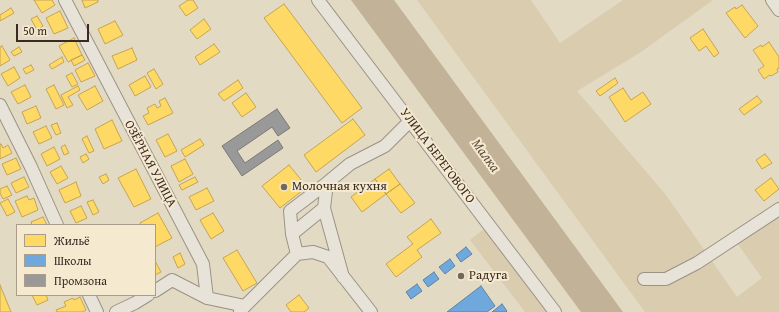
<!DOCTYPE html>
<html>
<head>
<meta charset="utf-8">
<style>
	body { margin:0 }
	#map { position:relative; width:779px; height:312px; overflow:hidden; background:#e3dac4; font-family:"Gentium Book Plus",serif }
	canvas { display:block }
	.legend { position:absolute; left:16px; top:224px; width:140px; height:72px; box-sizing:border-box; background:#f5ead0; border:1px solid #aa9d8b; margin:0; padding:5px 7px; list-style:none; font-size:12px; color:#3a2a23 }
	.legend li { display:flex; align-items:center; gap:8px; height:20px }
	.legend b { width:20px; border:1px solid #aa9d8b }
	.scale { position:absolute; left:16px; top:24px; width:73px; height:18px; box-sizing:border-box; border:2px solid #3a2a23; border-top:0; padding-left:5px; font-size:12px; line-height:14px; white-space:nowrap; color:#3a2a23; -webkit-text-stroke:3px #f5ead0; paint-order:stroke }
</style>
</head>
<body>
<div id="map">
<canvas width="779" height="312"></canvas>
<ul class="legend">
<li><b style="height:11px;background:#ffd966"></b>Жильё</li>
<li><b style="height:11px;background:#6fa8dc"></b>Школы</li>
<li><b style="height:11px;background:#999"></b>Промзона</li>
</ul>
<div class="scale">50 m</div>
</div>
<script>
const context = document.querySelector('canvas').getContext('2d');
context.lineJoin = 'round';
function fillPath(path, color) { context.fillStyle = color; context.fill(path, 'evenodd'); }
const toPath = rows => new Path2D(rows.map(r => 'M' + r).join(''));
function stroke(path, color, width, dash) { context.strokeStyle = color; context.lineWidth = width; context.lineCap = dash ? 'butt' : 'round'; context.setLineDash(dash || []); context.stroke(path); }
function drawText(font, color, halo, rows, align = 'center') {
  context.font = font + ' "Gentium Book Plus",serif'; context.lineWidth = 4; context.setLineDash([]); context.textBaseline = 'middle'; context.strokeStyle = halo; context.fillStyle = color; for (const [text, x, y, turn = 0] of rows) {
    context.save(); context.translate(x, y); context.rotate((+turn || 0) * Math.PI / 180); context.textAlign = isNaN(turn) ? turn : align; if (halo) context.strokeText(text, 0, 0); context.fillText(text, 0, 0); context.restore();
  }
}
fillPath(toPath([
	[417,0,531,0,560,43,623,0,713,0,641,52,577,91,666,195,737,297,762,278,734,239,775,212,779,218,779,312,645,312],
	[489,225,555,312,525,312,470,240]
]), '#d9ccaf');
fillPath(toPath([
	[351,0,394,0,623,312,581,312]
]), '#c1b298');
const homes = toPath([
	[34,0,52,0,55,5,42,13,34,0],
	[82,0,98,0,98,2,85,8,82,0],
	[188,0,193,0,198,8,186,16,179,6,188,0],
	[284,4,362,108,342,123,264,18,284,4],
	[742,5,758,26,745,38,726,13,735,7,736,9,742,5],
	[11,8,14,13,0,21,0,15,11,8],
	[60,11,68,28,54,34,46,18,60,11],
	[37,16,43,26,37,30,31,19,37,16],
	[204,19,211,29,197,39,190,30,204,19],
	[115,21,123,35,105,44,98,29,115,21],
	[703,29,719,53,714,57,706,46,699,51,690,38,703,29],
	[74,38,82,55,68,62,59,46,74,38],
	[769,42,779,57,779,68,777,69,778,72,771,76,770,75,764,79,758,70,764,66,753,50,761,45,762,47,769,42],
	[214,44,220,52,200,65,195,57,214,44],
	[2,46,10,60,0,66,0,47,2,46],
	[19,47,22,52,14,56,11,52,19,47],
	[132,48,137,60,118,69,112,56,132,48],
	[82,55,85,60,74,66,71,60,82,55],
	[62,57,64,62,52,69,49,65,62,57],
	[88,63,95,76,81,82,75,70,88,63],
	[31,65,34,70,26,74,23,69,31,65],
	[14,67,20,78,8,86,1,74,14,67],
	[154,69,163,84,156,89,147,73,154,69],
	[72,73,78,84,72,87,66,76,72,73],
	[145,76,151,87,135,96,129,85,145,76],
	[615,78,618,83,600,96,596,91,615,78],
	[238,80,243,88,224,101,218,94,238,80],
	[25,85,31,97,18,104,11,92,25,85],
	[54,85,64,105,56,109,46,89,54,85],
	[78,86,80,90,68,97,73,105,67,108,61,95,78,86],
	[95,86,103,101,87,110,78,95,95,86],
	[623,88,631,100,643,92,651,104,625,122,609,97,623,88],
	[246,93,256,107,242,117,232,103,246,93],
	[757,96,762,102,744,115,739,109,757,96],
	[165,98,173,113,148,125,143,116,149,113,147,108,155,104,157,108,161,106,159,101,165,98],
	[36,106,41,118,27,124,22,112,36,106],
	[353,119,365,135,316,172,304,155,353,119],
	[112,120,122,141,104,149,95,129,112,120],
	[57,123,61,133,56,135,51,125,57,123],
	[46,126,52,138,39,144,33,132,46,126],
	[168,134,177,151,165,157,156,140,168,134],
	[87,136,94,151,89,153,82,139,87,136],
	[200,139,204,145,185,157,181,150,200,139],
	[0,144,1,144,3,148,8,145,12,153,0,159,0,144],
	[65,145,69,153,64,155,61,147,65,145],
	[54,147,60,159,47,166,41,154,54,147],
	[86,154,89,159,83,163,80,157,86,154],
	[765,154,772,163,762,169,756,160,765,154],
	[16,158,21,169,7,175,2,164,16,158],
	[185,159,193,174,179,182,171,166,185,159],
	[289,165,307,187,280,208,262,186,289,165],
	[61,166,68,178,57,184,50,172,61,166],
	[136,169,151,199,134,207,118,178,136,169],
	[389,169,400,184,386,194,375,179,389,169],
	[106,174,109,180,103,184,99,177,106,174],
	[24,177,29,187,16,193,11,183,24,177],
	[195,177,198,182,182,190,179,185,195,177],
	[771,178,779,189,764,201,755,190,771,178],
	[375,179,386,194,362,212,351,197,375,179],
	[76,182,81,196,65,203,59,190,76,182],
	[400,184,415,203,401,213,386,194,400,184],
	[7,186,12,195,3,199,0,193,0,189,7,186],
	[207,188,214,201,196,210,189,197,207,188],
	[27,196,29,200,34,198,38,210,22,217,15,201,27,196],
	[8,199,15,212,7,216,0,203,8,199],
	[93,200,99,212,93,215,87,202,93,200],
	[81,206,87,218,76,223,70,211,81,206],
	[158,213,172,238,155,247,155,225,141,225,140,223,158,213],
	[213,213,224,231,211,239,200,220,213,213],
	[43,217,47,225,32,225,31,222,43,217],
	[431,219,441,233,417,250,422,257,396,277,386,264,413,244,407,237,431,219],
	[237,250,257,283,243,291,223,258,237,250],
	[180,253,185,264,178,268,173,257,180,253],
	[155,261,161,272,155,275,155,261],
	[0,285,11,312,0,312,0,285],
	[32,295,46,295,48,300,37,305,32,295],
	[299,295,309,308,304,312,291,312,286,305,299,295],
	[80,297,86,310,83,312,57,312,56,310,66,306,64,302,73,298,74,300,80,297]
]);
fillPath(homes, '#ffd966');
stroke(homes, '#c4a452', 1);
const schools = toPath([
	[466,247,472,254,461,262,456,255,466,247],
	[450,259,455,266,445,274,439,267,450,259],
	[434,272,439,279,428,287,423,280,434,272],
	[417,284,422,291,411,299,406,292,417,284],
	[481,286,495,306,487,312,447,312,481,286],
	[502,304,507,311,506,312,492,312,502,304]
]);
fillPath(schools, '#6fa8dc');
stroke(schools, '#5f82a4', 1);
const industry = toPath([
	[277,109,290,128,278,136,272,127,237,151,245,163,278,140,283,148,242,176,222,146,277,109]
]);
fillPath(industry, '#999');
stroke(industry, '#7c7876', 1);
const minor = toPath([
	[65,0,203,264,207,298],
	[318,0,555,312],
	[772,0,779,10],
	[0,105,31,167,57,225],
	[292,234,290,211,327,183],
	[297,254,313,252,328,257,371,312],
	[297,254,292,234,324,208],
	[343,277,324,208,327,183,350,164,385,146,410,121],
	[644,279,666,279,697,263,779,209],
	[155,291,172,280,207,298,245,306],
	[89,295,97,312],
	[240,311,297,254],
	[116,312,135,303,148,295]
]);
stroke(minor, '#9a9285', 14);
stroke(minor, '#e8e3d8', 12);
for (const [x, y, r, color] of [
	[284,187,4,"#75685b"],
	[461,276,4,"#75685b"]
]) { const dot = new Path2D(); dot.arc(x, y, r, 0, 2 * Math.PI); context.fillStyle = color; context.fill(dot); stroke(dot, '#f5ead0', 1.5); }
drawText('13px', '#3a2a23', '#f5ead0', [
	["УЛИЦА БЕРЕГОВОГО",437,156,53],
	["ОЗЁРНАЯ УЛИЦА",150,164,62]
]);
drawText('13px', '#3a2a23', '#f5ead0', [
	["Молочная кухня",292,187],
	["Радуга",469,276]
], 'left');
drawText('italic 14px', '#5e4e40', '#f5ead0', [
	["Малка",485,156,54]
]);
</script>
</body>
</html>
